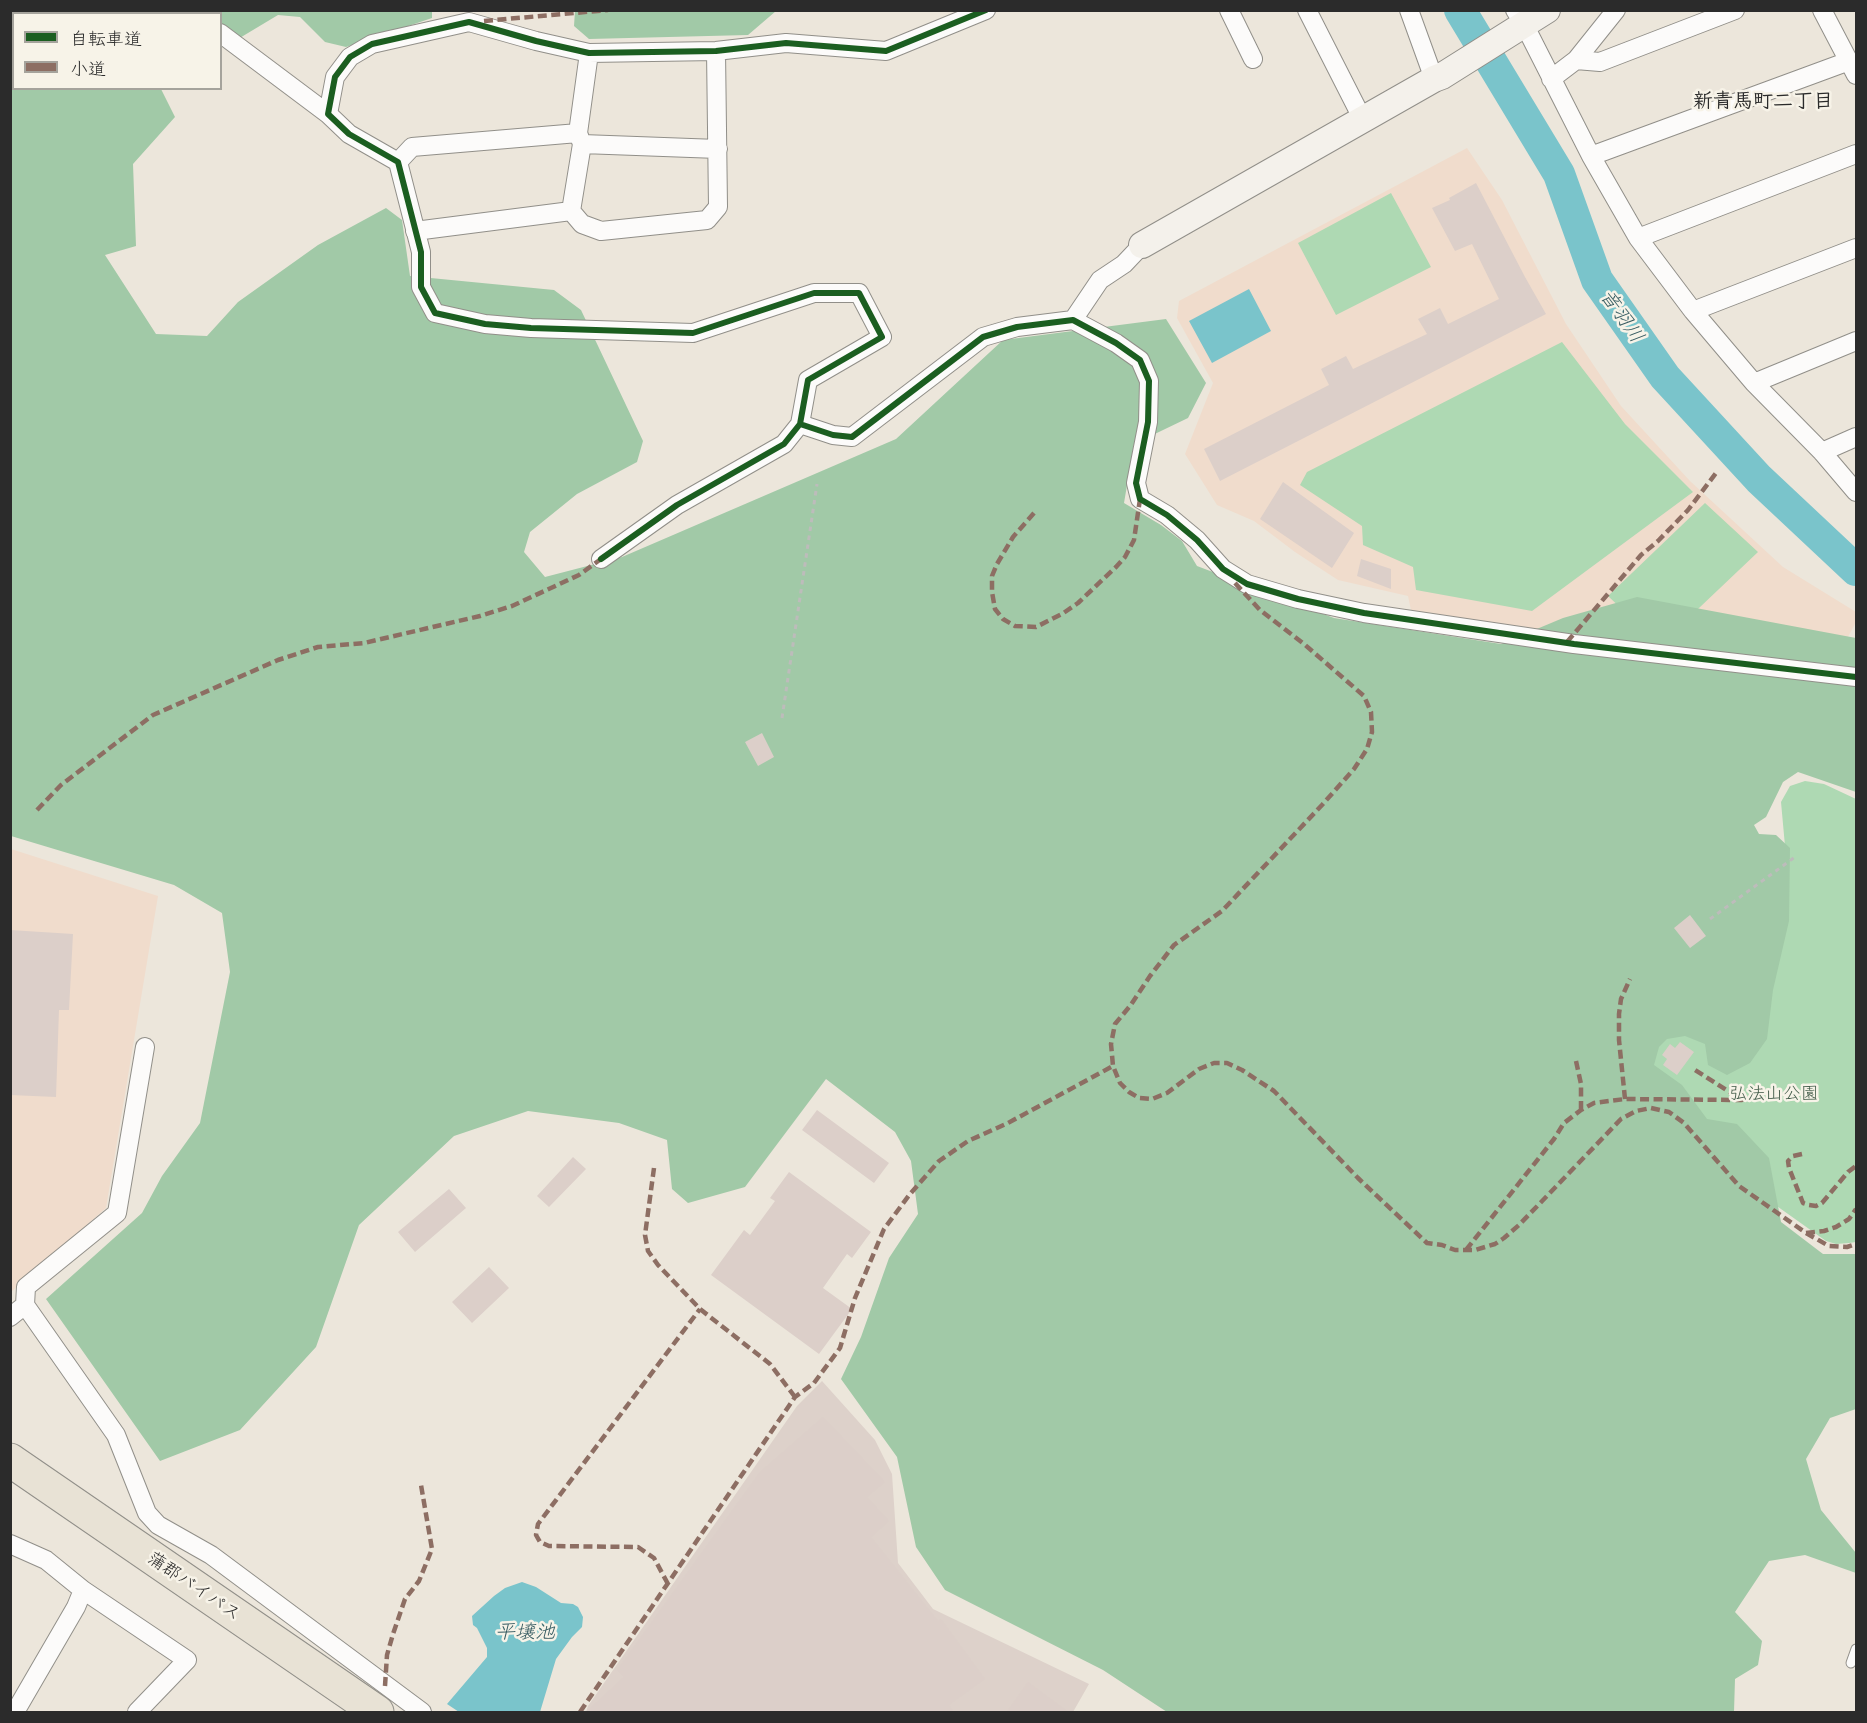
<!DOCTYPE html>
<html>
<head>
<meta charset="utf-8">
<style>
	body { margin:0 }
	#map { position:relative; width:1867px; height:1723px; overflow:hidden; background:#ece6db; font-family:Mali,"Klee One",sans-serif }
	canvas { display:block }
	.frame { position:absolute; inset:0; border:12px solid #2b2b2b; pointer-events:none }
	.legend { position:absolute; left:12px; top:12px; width:210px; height:78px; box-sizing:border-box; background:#f7f3e8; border:2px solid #a5a39c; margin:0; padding:8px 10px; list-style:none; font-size:18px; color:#2b2b2b }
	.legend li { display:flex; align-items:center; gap:12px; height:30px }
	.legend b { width:30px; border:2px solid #a5a39c }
</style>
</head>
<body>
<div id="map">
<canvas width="1867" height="1723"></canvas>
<div class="frame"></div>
<ul class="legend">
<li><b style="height:8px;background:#1b5e20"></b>自転車道</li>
<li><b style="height:8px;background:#8d6e63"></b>小道</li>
</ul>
</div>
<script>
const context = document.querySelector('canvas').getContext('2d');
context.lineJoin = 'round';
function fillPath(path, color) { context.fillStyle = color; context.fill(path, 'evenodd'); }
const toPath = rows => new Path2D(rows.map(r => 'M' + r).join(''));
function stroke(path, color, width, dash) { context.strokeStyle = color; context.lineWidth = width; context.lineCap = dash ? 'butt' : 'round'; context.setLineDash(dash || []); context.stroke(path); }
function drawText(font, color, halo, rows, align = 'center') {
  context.font = font + ' Mali,"Klee One",sans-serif'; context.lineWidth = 5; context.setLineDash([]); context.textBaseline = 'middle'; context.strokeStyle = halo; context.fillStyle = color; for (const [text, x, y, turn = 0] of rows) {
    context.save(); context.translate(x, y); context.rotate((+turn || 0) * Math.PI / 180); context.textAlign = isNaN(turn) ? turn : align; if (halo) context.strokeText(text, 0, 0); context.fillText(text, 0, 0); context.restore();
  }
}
fillPath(toPath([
	[1467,148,1502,200,1566,324,1621,406,1690,481,1783,567,1856,612,1856,622,1828,674,1412,615,1408,596,1338,580,1295,552,1254,521,1217,505,1185,454,1213,383,1177,318,1179,301],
	[11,849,158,896,106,1208,11,1292]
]), '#f0dccc');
fillPath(toPath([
	[822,1381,875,1440,892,1474,898,1563,933,1609,1089,1684,1073,1712,586,1712,588,1706,797,1406]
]), '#ddd1ca');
fillPath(toPath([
	[1391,193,1431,267,1336,315,1298,243],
	[1562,342,1625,424,1693,492,1532,611,1416,590,1413,567,1363,545,1362,526,1300,485,1307,472],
	[1705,503,1758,552,1660,645,1608,596],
	[1805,781,1824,784,1856,799,1856,1242,1849,1243,1836,1244,1826,1241,1743,1182,1642,1057,1785,846,1781,802,1790,786]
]), '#aed9b3');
fillPath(toPath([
	[10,11,432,11,432,18,346,47,325,42,300,17,278,15,233,42,221,40,220,14,14,14,14,88,161,89,175,117,133,164,136,246,105,255,156,334,207,336,238,302,318,245,386,208,402,220,410,276,554,290,581,310,643,441,637,462,577,494,530,532,524,552,545,577,622,557,896,439,1003,340,1166,319,1206,383,1188,418,1134,444,1124,503,1161,525,1182,541,1197,566,1334,618,1501,644,1563,618,1637,597,1856,638,1856,792,1798,772,1783,782,1766,817,1754,825,1759,834,1776,835,1790,848,1789,921,1773,990,1767,1039,1750,1063,1727,1075,1708,1065,1705,1044,1685,1036,1667,1039,1659,1047,1654,1065,1682,1085,1707,1119,1737,1124,1769,1158,1781,1222,1823,1254,1856,1254,1856,1409,1830,1418,1806,1459,1821,1510,1856,1553,1856,1573,1805,1555,1769,1561,1735,1612,1762,1641,1758,1665,1735,1679,1734,1712,1167,1712,1103,1670,945,1590,916,1547,897,1457,841,1379,861,1337,889,1258,918,1214,911,1161,895,1132,826,1079,745,1187,688,1203,672,1189,667,1140,619,1123,528,1111,454,1136,359,1225,316,1347,240,1430,160,1461,46,1299,142,1213,162,1176,200,1123,230,972,222,913,174,885,11,836],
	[575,11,575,10,776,11,748,35,589,39,574,26]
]), '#a1c9a7');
fillPath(toPath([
	[1249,289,1271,331,1212,363,1189,321],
	[522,1582,536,1587,561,1603,573,1604,578,1607,583,1617,582,1627,572,1637,556,1659,540,1712,459,1712,447,1704,487,1657,487,1648,477,1628,473,1625,472,1616,494,1596,505,1588]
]), '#7ac4cb');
stroke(toPath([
	[1460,10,1559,174,1597,280,1665,377,1759,479,1856,570]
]), '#7ac4cb', 32);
fillPath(toPath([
	[1476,183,1525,277,1546,314,1220,481,1204,449,1329,385,1321,369,1346,356,1353,369,1427,334,1418,319,1440,308,1448,324,1499,299,1472,244,1455,251,1432,208,1450,200,1449,198],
	[1283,482,1354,533,1332,568,1260,519],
	[1361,559,1391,569,1391,589,1357,576],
	[762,733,774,757,758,766,745,742],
	[1690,915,1706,936,1690,948,1674,928],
	[10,930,73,934,69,1010,59,1010,56,1097,10,1095],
	[1680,1042,1694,1052,1677,1075,1663,1065,1667,1059,1662,1055,1670,1044,1675,1048],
	[817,1110,889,1163,874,1183,802,1130],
	[573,1157,586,1169,549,1207,537,1196],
	[789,1172,871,1232,852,1258,847,1254,823,1288,852,1309,819,1354,711,1275,744,1230,750,1235,775,1201,770,1198],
	[449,1189,466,1208,415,1252,398,1232],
	[489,1267,509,1288,472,1323,452,1302],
	[823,1417,885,1482,867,1497,889,1521,871,1537,938,1621,941,1619,985,1679,949,1705,954,1713,585,1713,624,1677,617,1670,760,1472],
	[1028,1682,1070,1713,1006,1713]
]), '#dccfc9');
const lane = toPath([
	[1851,1663,1856,1649]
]);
const street = toPath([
	[1229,10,1253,59],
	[1307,10,1363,120],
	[1409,10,1434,79],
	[1515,10,1525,26,1591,156,1638,238,1693,311,1754,383,1822,452,1856,492],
	[1822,10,1856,75],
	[220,33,328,114],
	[1576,60,1600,62,1735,10],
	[1551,79,1576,60,1616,10],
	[582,144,718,149],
	[1591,156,1849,61],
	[398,162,412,147,578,133],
	[571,211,582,144,578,133,589,53],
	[415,231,571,211,582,224,601,231,707,220,718,207,716,51],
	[1638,238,1856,154],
	[1693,311,1856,248],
	[1073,320,1100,280,1124,264,1142,245],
	[1754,383,1856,341],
	[800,424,833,435,852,437,983,337,1017,327,1073,320,1116,343,1140,360,1149,381,1148,422,1136,483,1140,499,1167,515,1197,540,1223,569,1247,584,1298,599,1364,613,1574,644,1856,677],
	[1822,452,1856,437],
	[601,559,677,505,784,444,800,424,808,380,882,337,859,293,814,293,693,333,531,328,485,324,435,313,421,287,421,252,398,162,349,134,328,114,335,77,350,57,372,44,469,22,536,41,589,53,716,51,786,43,886,51,986,10],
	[145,1047,117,1213,26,1287,25,1305,116,1435,147,1513,158,1525,211,1555,422,1712],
	[10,1317,25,1305],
	[10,1544,46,1560,83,1590,187,1660,137,1712],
	[15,1712,76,1607,83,1590]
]);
const secondary = toPath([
	[1142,245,1434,79,1442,76,1547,10]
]);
const highway = toPath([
	[10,1460,377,1712]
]);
stroke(lane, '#918f89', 11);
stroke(street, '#918f89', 20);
stroke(secondary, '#918f89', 28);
stroke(highway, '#918f89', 35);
stroke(toPath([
	[782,718,817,484],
	[1710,919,1795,857]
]), '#bdbcbb', 3, [4.5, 4.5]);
stroke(lane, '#fcfbfa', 9);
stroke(street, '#fcfbfa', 18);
stroke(secondary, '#f4f1eb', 26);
stroke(highway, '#e8e2d5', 33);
stroke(toPath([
	[484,21,608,10],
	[1034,513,1013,537,997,564,992,576,992,592,995,609,1003,619,1015,626,1036,627,1062,614,1078,603,1116,567,1125,557,1134,540,1140,499],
	[1235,583,1260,610,1304,644,1364,696,1371,712,1372,732,1367,749,1354,769,1322,805,1222,911,1174,945,1150,976,1130,1006,1115,1024,1111,1044,1113,1066,1120,1083,1129,1092,1139,1098,1152,1099,1167,1093,1199,1069,1214,1063,1227,1063,1242,1070,1274,1091,1358,1178,1427,1243,1442,1245,1455,1250,1475,1250,1495,1244,1504,1238,1519,1225,1621,1119,1636,1111,1651,1108,1669,1112,1684,1123,1739,1186,1806,1233,1829,1246,1847,1247,1856,1244],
	[1567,642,1641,555,1658,541,1688,510,1716,473],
	[37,810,61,785,153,715,278,660,318,647,364,643,480,616,512,606,579,575,601,559],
	[1576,1061,1581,1084,1581,1110],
	[1625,1099,1619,1040,1619,1014,1621,999,1630,979],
	[1802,1154,1793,1156,1788,1161,1789,1168,1803,1203,1809,1205,1816,1206,1822,1203,1848,1172,1856,1166],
	[654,1168,645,1235,648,1251,658,1265,700,1309,770,1364,795,1397],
	[1806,1233,1824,1231,1836,1227,1849,1219,1856,1209],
	[1466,1250,1554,1139,1564,1123,1581,1110,1594,1103,1625,1099,1742,1100,1692,1068],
	[668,1584,654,1558,638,1547,549,1546,540,1542,536,1535,538,1524,700,1309],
	[385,1686,387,1655,393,1634,405,1599,419,1581,432,1549,421,1485],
	[580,1712,795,1397,814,1383,840,1348,855,1298,884,1229,910,1194,939,1161,968,1141,1008,1123,1113,1066]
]), '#8d6e63', 4.5, [9, 4.5]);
stroke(toPath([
	[800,424,833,435,852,437,983,337,1017,327,1073,320,1116,343,1140,360,1149,381,1148,422,1136,483,1140,499,1167,515,1197,540,1223,569,1247,584,1298,599,1364,613,1574,644,1856,677],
	[601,559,677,505,784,444,800,424,808,380,882,337,859,293,814,293,693,333,531,328,485,324,435,313,421,287,421,252,398,162,349,134,328,114,335,77,350,57,372,44,469,22,536,41,589,53,716,51,786,43,886,51,986,10]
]), '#1b5e20', 6);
drawText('18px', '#435c4a', '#f7f3e8', [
	["弘法山公園",1774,1093]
]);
drawText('18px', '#2b2b2b', '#f7f3e8', [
	["蒲郡バイパス",194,1586,34]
]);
drawText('bold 20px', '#2b2b2b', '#f7f3e8', [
	["新青馬町二丁目",1763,101]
]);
drawText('italic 20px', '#365b61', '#f7f3e8', [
	["音羽川",1622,316,55],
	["平壌池",525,1632]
]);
</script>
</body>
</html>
